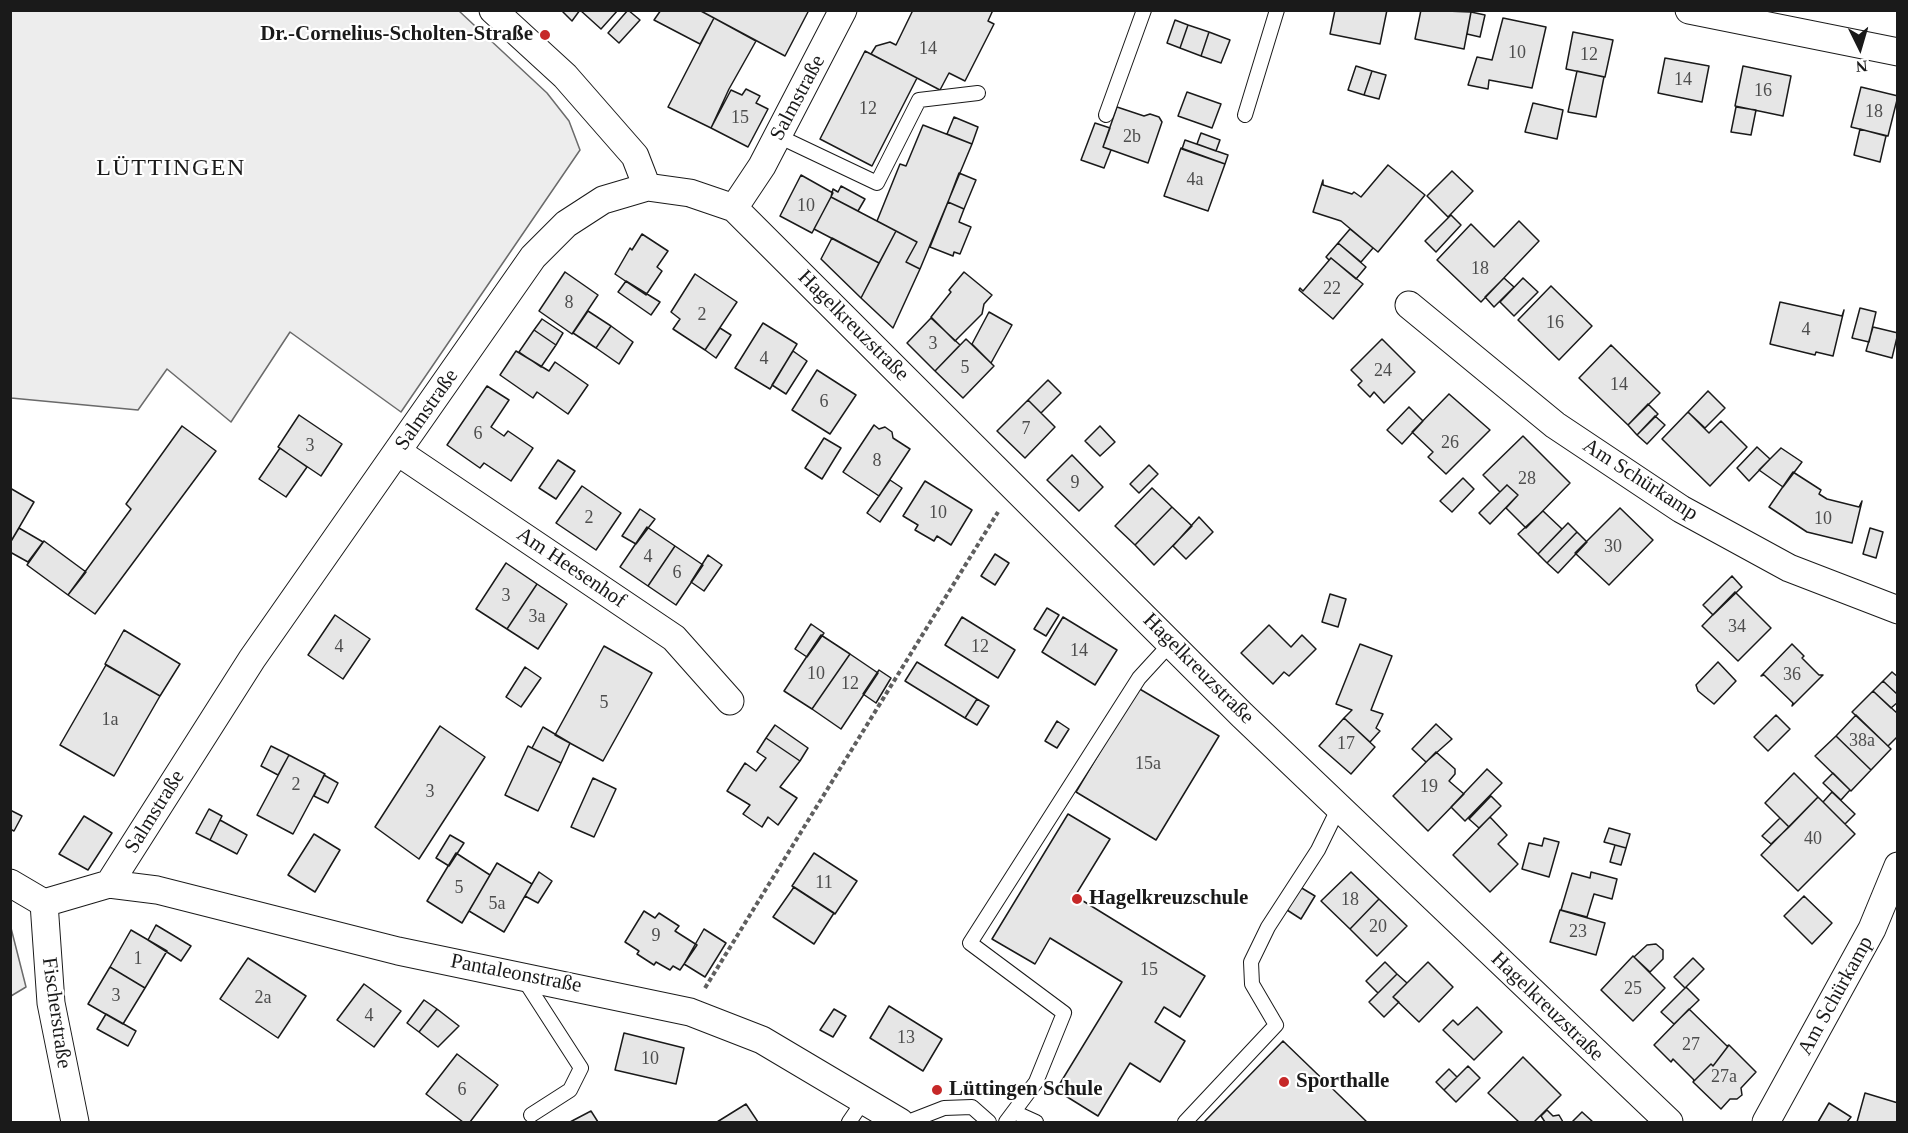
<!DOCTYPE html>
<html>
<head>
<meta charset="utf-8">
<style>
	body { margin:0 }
	#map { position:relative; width:1908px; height:1133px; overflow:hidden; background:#fff; font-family:"Times New Roman",serif }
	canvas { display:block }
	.frame { position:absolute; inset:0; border:12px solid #1a1a1a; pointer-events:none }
	.north { position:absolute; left:1830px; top:18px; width:60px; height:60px; -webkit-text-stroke:4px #fff; paint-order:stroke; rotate:175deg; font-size:16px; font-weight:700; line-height:24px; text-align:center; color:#1a1a1a }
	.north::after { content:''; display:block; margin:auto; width:21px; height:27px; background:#1a1a1a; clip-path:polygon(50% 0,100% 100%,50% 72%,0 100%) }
</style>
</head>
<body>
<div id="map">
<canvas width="1908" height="1133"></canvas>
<div class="frame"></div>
<div class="north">N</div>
</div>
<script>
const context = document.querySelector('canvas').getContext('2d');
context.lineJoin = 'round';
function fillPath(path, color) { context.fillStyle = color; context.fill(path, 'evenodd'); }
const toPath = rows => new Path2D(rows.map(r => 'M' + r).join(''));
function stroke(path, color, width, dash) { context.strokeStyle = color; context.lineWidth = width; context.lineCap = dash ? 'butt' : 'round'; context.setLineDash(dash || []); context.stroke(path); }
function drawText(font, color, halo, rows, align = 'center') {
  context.font = font + ' "Times New Roman",serif'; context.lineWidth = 4.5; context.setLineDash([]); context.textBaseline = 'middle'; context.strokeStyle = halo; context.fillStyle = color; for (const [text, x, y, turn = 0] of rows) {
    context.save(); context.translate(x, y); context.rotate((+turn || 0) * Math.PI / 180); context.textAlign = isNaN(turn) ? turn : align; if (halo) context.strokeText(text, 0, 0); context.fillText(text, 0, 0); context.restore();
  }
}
const built = toPath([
	[10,11,459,11,547,93,569,121,580,150,401,412,290,332,231,422,167,369,138,410,11,398,10,11],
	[11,928,26,987,11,996,10,996,11,928]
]);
fillPath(built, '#ededed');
stroke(built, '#6a6a6a', 1.5);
const building = toPath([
	[561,10,580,10,572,21,561,10],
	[580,10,618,10,601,29,580,10],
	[628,10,640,20,619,43,608,33,628,10],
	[661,10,699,10,714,18,700,44,654,20,661,10],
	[699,10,809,10,785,56,699,10],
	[913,10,993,10,988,21,994,24,965,81,949,73,940,90,871,54,876,46,890,42,896,45,913,10],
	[1335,10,1387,10,1380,44,1330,34,1335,10],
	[1421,10,1471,12,1464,49,1415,39,1421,10],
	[1471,12,1485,15,1480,37,1467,34,1471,12],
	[714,18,756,41,729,89,711,128,668,107,714,18],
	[1503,18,1546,27,1532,88,1489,80,1488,89,1468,85,1477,57,1492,60,1503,18],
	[1175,20,1188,25,1180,48,1167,43,1175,20],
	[1188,25,1209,32,1201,56,1180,48,1188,25],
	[1209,32,1230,40,1221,63,1201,56,1209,32],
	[1573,32,1613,40,1605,77,1566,69,1573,32],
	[865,51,917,78,872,166,820,139,865,51],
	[1665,58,1709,66,1702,102,1658,93,1665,58],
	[1356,66,1372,71,1364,95,1348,90,1356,66],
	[1743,66,1791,76,1783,116,1735,106,1743,66],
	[1372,71,1386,75,1379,99,1364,95,1372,71],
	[1577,71,1604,77,1596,117,1568,112,1577,71],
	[1861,87,1898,96,1888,136,1851,127,1861,87],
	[746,89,760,96,756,103,768,109,748,147,711,128,731,90,742,95,746,89],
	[1187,92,1221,104,1212,128,1178,116,1187,92],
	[1533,103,1563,110,1557,139,1525,132,1533,103],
	[1117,107,1144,116,1150,114,1159,117,1162,122,1148,163,1103,147,1117,107],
	[1736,107,1756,110,1751,135,1731,132,1736,107],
	[954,117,978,127,972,144,947,134,954,117],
	[1095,123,1110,128,1103,147,1111,150,1104,168,1081,160,1095,123],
	[923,125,972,144,920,269,906,262,917,242,877,221,900,164,906,166,923,125],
	[1860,129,1886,136,1880,162,1854,155,1860,129],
	[1201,133,1220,140,1216,151,1197,144,1201,133],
	[1185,140,1228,155,1225,164,1182,149,1185,140],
	[1181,148,1225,164,1208,211,1164,196,1181,148],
	[1388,165,1425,195,1378,252,1341,221,1313,212,1323,180,1323,185,1352,194,1354,192,1361,197,1388,165],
	[1452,171,1473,191,1448,217,1427,196,1452,171],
	[959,173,976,180,964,209,948,202,959,173],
	[801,175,833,193,812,233,780,216,801,175],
	[841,186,865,199,858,211,831,197,833,189,838,192,841,186],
	[831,197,896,231,879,263,814,229,831,197],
	[948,202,964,209,959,222,971,227,960,254,954,252,953,256,930,247,948,202],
	[1451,215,1461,225,1436,252,1425,241,1451,215],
	[1519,221,1539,241,1481,302,1437,260,1471,224,1494,247,1519,221],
	[1350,229,1373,248,1361,262,1338,243,1350,229],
	[896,231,917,242,906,262,920,269,893,328,861,298,896,231],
	[642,234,668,251,657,267,662,271,646,295,615,274,630,248,632,250,642,234],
	[832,238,879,263,861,298,821,259,832,238],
	[1338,243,1366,267,1356,279,1331,258,1329,260,1326,257,1338,243],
	[1331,258,1363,284,1333,319,1299,290,1300,288,1303,291,1331,258],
	[565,272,598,295,572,334,539,311,565,272],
	[964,272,992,295,984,304,982,314,955,341,931,317,951,292,949,290,964,272],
	[695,274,737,302,705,350,673,329,680,319,671,312,695,274],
	[1504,278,1514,287,1494,307,1485,297,1504,278],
	[1523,278,1538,292,1514,316,1500,302,1523,278],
	[626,281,660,302,651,315,618,292,626,281],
	[1551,286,1592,326,1559,360,1518,320,1551,286],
	[1780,302,1842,316,1844,310,1833,356,1816,352,1815,355,1770,344,1780,302],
	[1860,308,1876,312,1869,342,1852,338,1860,308],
	[588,311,611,326,596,348,573,333,588,311],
	[989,312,1012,325,991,363,972,344,989,312],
	[931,318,960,345,935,371,907,343,931,318],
	[542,319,563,333,556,345,534,330,542,319],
	[763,323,797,344,770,389,735,368,763,323],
	[611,326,633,342,619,364,596,348,611,326],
	[1873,327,1898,333,1892,358,1866,351,1873,327],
	[720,328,731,335,716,358,705,350,720,328],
	[534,330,556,345,541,367,519,352,534,330],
	[966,339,994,366,963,398,935,371,966,339],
	[1382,339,1415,372,1384,403,1374,392,1370,397,1358,385,1362,381,1351,370,1382,339],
	[1611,345,1660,393,1628,425,1579,378,1611,345],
	[516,351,549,371,555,362,588,385,568,414,537,392,533,398,500,375,516,351],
	[793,351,807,361,786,394,772,385,793,351],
	[817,370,856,395,830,434,792,410,817,370],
	[1048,380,1061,393,1041,413,1028,400,1048,380],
	[487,386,509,400,491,427,504,436,508,431,533,448,511,481,484,463,480,468,447,445,487,386],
	[1708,391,1725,408,1705,428,1688,412,1708,391],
	[1449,394,1490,430,1446,474,1428,457,1433,452,1412,432,1449,394],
	[1028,400,1055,427,1025,458,997,431,1028,400],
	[1648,404,1658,414,1637,435,1628,425,1648,404],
	[1409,407,1423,421,1402,444,1387,430,1409,407],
	[1688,412,1709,433,1721,421,1747,447,1710,486,1662,439,1688,412],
	[299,415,342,444,321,476,278,447,299,415],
	[1655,416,1665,425,1647,444,1637,435,1655,416],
	[874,425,879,429,885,427,892,432,893,438,910,449,879,496,843,472,874,425],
	[182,426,216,451,95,614,68,595,131,509,126,504,182,426],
	[1100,426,1115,442,1100,456,1085,441,1100,426],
	[1523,436,1570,483,1526,528,1506,508,1518,495,1507,485,1500,492,1483,475,1523,436],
	[824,438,841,448,822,479,805,468,824,438],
	[1757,447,1770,459,1749,481,1737,468,1757,447],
	[280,448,307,467,286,497,259,479,280,448],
	[1781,448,1802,462,1783,487,1759,470,1781,448],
	[1072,455,1103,487,1079,511,1047,480,1072,455],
	[558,460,575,471,556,499,539,488,558,460],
	[1149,465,1158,474,1139,493,1130,484,1149,465],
	[1793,472,1821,490,1819,494,1827,499,1859,507,1862,501,1852,543,1807,532,1769,507,1793,472],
	[1463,478,1474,489,1452,512,1440,501,1463,478],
	[890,480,902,488,880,522,867,513,890,480],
	[925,481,972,510,951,545,937,536,934,541,915,530,918,525,903,516,925,481],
	[1507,485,1518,495,1490,524,1479,513,1507,485],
	[582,486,621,513,596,550,556,523,582,486],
	[10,488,34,502,10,543,10,488],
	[1152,488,1172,507,1135,545,1115,526,1152,488],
	[1172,507,1192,526,1154,565,1135,545,1172,507],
	[1620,508,1653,540,1609,585,1575,553,1620,508],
	[640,509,655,519,636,544,622,536,640,509],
	[1543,511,1562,529,1538,554,1518,534,1543,511],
	[1199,517,1213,532,1186,559,1173,546,1199,517],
	[1568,523,1577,532,1547,563,1538,554,1568,523],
	[647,527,675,546,648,586,620,567,647,527],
	[19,528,43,542,28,562,10,552,10,543,19,528],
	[1870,528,1883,532,1876,558,1863,554,1870,528],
	[1577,532,1587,542,1558,573,1547,563,1577,532],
	[44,541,86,572,68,595,27,565,44,541],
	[675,546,703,565,676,605,648,586,675,546],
	[995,554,1009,563,995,585,981,576,995,554],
	[708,555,722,565,704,591,691,582,708,555],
	[506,563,537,584,507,629,476,609,506,563],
	[1732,576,1742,587,1713,615,1703,605,1732,576],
	[537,584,567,604,538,649,507,629,537,584],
	[1735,592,1771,628,1738,661,1702,626,1735,592],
	[1330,594,1346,599,1338,627,1322,622,1330,594],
	[1047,608,1059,615,1046,636,1034,629,1047,608],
	[335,615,370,639,343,679,308,655,335,615],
	[962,617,1015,650,998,678,945,645,962,617],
	[1063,617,1117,650,1095,685,1042,652,1063,617],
	[811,624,824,633,807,657,795,649,811,624],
	[1269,625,1291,647,1302,635,1316,649,1289,676,1284,672,1273,684,1241,653,1269,625],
	[124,630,180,664,160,696,105,664,124,630],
	[821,635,850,654,812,709,784,691,821,635],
	[1360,644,1392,656,1371,710,1383,714,1376,728,1380,731,1370,742,1344,718,1352,710,1336,704,1360,644],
	[1792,644,1804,656,1802,658,1819,675,1823,675,1792,706,1793,703,1764,675,1761,676,1792,644],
	[604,646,652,673,603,761,555,735,604,646],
	[850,654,878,673,841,729,812,709,850,654],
	[917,662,977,699,965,718,905,681,917,662],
	[1718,662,1736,681,1714,704,1698,691,1696,685,1718,662],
	[106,665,160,696,114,776,60,745,106,665],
	[525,667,541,678,521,707,506,697,525,667],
	[879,670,891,678,876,703,863,694,879,670],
	[1892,672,1898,677,1898,695,1883,681,1892,672],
	[1883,681,1898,695,1898,702,1891,708,1873,691,1883,681],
	[1138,688,1219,736,1156,840,1076,792,1138,688],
	[1873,691,1898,714,1898,736,1888,746,1852,712,1873,691],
	[977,699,989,706,977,725,965,718,977,699],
	[1776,715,1790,729,1768,751,1754,737,1776,715],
	[1856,715,1891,749,1871,770,1836,736,1856,715],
	[1344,718,1375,747,1351,774,1319,746,1344,718],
	[1057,721,1069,729,1057,748,1045,741,1057,721],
	[1436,724,1452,739,1426,762,1412,749,1436,724],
	[775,725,808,748,800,761,766,738,775,725],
	[440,726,485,757,419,859,375,827,440,726],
	[543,727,570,743,561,763,532,748,543,727],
	[1836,736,1871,770,1851,791,1815,756,1836,736],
	[766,738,800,761,780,787,797,798,778,825,768,817,762,827,743,814,750,805,727,791,745,763,756,771,766,758,757,752,766,738],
	[271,746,289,755,278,775,261,766,271,746],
	[528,746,561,763,538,811,505,795,528,746],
	[1436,752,1455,769,1455,774,1449,781,1464,794,1428,831,1393,796,1436,752],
	[289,755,325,774,293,834,257,815,289,755],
	[1487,769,1502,783,1465,821,1451,807,1487,769],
	[1794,773,1818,797,1789,827,1765,803,1794,773],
	[1833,773,1850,790,1841,800,1823,783,1833,773],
	[324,775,338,783,328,803,314,796,324,775],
	[593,778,616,789,594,837,571,827,593,778],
	[1832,792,1855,814,1845,824,1823,802,1832,792],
	[1491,796,1501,806,1479,828,1469,819,1491,796],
	[1818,797,1855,834,1798,891,1761,855,1818,797],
	[209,809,222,816,210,840,196,833,209,809],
	[10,810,22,816,14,831,10,829,10,810],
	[1068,814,1110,839,1075,896,1205,976,1180,1017,1164,1007,1155,1022,1185,1041,1160,1082,1130,1063,1098,1116,1056,1090,1122,982,1050,938,1035,964,992,939,1068,814],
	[84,816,112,833,88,870,59,854,84,816],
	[1490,817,1507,835,1498,844,1518,864,1490,892,1453,855,1490,817],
	[1780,818,1789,827,1771,844,1762,836,1780,818],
	[220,820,247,835,237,854,210,840,220,820],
	[1609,828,1630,834,1626,848,1604,842,1609,828],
	[314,834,340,850,315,892,288,875,314,834],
	[450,835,464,843,449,866,436,858,450,835],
	[1544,838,1559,842,1549,877,1522,869,1529,843,1542,846,1544,838],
	[1615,845,1626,848,1621,865,1610,862,1615,845],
	[456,853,490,875,462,923,427,901,456,853],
	[814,853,857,881,835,914,792,886,814,853],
	[497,863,532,884,504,932,469,911,497,863],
	[539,872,552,881,538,903,525,896,539,872],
	[1351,872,1379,899,1350,929,1321,901,1351,872],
	[1591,872,1617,879,1612,899,1594,894,1587,917,1561,910,1572,873,1590,878,1591,872],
	[794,887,834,913,814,944,773,917,794,887],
	[1300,887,1315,896,1301,919,1287,910,1300,887],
	[1804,896,1832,923,1812,944,1784,916,1804,896],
	[1379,899,1407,926,1377,956,1350,929,1379,899],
	[1560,910,1605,923,1596,955,1550,942,1560,910],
	[644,911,655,918,659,913,679,926,675,931,697,945,680,970,673,966,670,970,656,962,654,965,637,954,639,951,625,942,644,911],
	[156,925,191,946,181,961,148,940,156,925],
	[704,929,726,943,705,977,684,964,704,929],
	[131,930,167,951,145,988,110,967,131,930],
	[1656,944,1663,950,1663,959,1650,972,1634,957,1647,945,1656,944],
	[1633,956,1665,988,1633,1021,1601,990,1633,956],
	[248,958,306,996,278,1038,220,999,248,958],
	[1693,958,1704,969,1685,988,1674,977,1693,958],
	[1385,962,1397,974,1378,993,1366,981,1385,962],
	[1428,962,1453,987,1419,1022,1393,997,1428,962],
	[110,967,145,988,123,1024,88,1004,110,967],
	[1397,974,1407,983,1393,997,1399,1002,1384,1017,1369,1002,1397,974],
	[364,984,401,1011,374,1047,337,1020,364,984],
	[1686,987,1699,1000,1674,1024,1661,1012,1686,987],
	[424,1000,437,1009,419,1032,407,1023,424,1000],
	[889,1006,942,1039,923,1071,870,1038,889,1006],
	[1477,1007,1502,1032,1474,1060,1443,1030,1453,1020,1458,1025,1477,1007],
	[437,1009,459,1026,438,1047,419,1032,437,1009],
	[834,1009,846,1016,833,1037,820,1030,834,1009],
	[1689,1009,1727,1046,1729,1045,1713,1066,1711,1064,1693,1082,1694,1080,1673,1059,1671,1062,1654,1045,1689,1009],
	[106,1014,136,1031,128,1046,97,1029,106,1014],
	[624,1033,684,1048,676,1084,615,1070,624,1033],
	[1283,1041,1367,1122,1204,1122,1283,1041],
	[1729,1045,1756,1072,1741,1088,1742,1095,1737,1099,1730,1099,1721,1109,1693,1082,1711,1064,1713,1066,1729,1045],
	[457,1054,498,1085,470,1122,463,1122,426,1094,457,1054],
	[1523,1057,1561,1095,1534,1122,1519,1122,1488,1093,1523,1057],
	[1468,1066,1480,1078,1456,1102,1444,1090,1468,1066],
	[1449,1069,1457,1077,1444,1090,1436,1082,1449,1069],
	[1865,1093,1898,1103,1898,1122,1857,1122,1865,1093],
	[1829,1103,1851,1117,1847,1122,1818,1122,1829,1103],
	[746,1104,758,1122,717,1122,746,1104],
	[1547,1110,1553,1116,1559,1115,1563,1122,1545,1122,1541,1116,1547,1110],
	[591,1111,598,1122,570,1122,591,1111],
	[1582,1112,1593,1122,1572,1122,1582,1112]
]);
fillPath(building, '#e6e6e6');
stroke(building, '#1a1a1a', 1.5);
const lane = toPath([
	[1106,115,1144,10],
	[1245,115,1277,10],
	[778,136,877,183,919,100,978,93],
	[523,978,581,1068,570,1090,531,1115],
	[1014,1112,1036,1122],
	[849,1122,864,1100],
	[908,1122,944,1108,972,1107,989,1122],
	[1006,1122,1036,1082,1064,1013,970,943,1139,678,1172,642],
	[1185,1122,1276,1025,1252,984,1251,962,1268,927,1318,850,1339,807]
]);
const street = toPath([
	[493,10,565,76,635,156,647,187],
	[1689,10,1898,52],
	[734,208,762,166,843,10],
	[1409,305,1555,425,1681,509,1789,568,1898,610],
	[398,452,674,638,730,701],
	[10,883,44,903],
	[109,884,157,890,398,951,690,1012,762,1040,900,1122],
	[44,903,109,884,252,659,533,257,566,224,603,200,647,187,690,193,734,208,1242,715,1669,1122],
	[44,903,51,1003,75,1122],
	[1766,1122,1872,929,1898,866]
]);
stroke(lane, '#1a1a1a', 16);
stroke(street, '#1a1a1a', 29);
stroke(toPath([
	[705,988,998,512]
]), '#5f5f5f', 4, [4.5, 3]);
stroke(lane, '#fff', 14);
stroke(street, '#fff', 27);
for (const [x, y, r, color] of [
	[545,35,6,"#c62828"],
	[1077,899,6,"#c62828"],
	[1284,1082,6,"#c62828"],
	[937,1090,6,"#c62828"]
]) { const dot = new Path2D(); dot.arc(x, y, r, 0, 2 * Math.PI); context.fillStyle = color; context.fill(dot); stroke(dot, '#fff', 2); }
drawText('18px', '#4d4d4d', null, [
	["14",928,49],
	["10",1517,53],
	["12",1589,55],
	["14",1683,80],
	["16",1763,91],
	["12",868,109],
	["18",1874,112],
	["15",740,118],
	["2b",1132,137],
	["4a",1195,180],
	["10",806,206],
	["18",1480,269],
	["22",1332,289],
	["8",569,303],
	["2",702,315],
	["16",1555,323],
	["4",1806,330],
	["3",933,344],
	["4",764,359],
	["5",965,368],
	["24",1383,371],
	["14",1619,385],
	["6",824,402],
	["7",1026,429],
	["6",478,434],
	["26",1450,443],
	["3",310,446],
	["8",877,461],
	["28",1527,479],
	["9",1075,483],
	["10",938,513],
	["2",589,518],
	["10",1823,519],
	["30",1613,547],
	["4",648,557],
	["6",677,573],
	["3",506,596],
	["3a",537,617],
	["34",1737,627],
	["4",339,647],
	["12",980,647],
	["14",1079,651],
	["10",816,674],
	["36",1792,675],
	["12",850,684],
	["5",604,703],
	["1a",110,720],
	["38a",1862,741],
	["17",1346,744],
	["15a",1148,764],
	["2",296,785],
	["19",1429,787],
	["3",430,792],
	["40",1813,839],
	["11",824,883],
	["5",459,888],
	["18",1350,900],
	["5a",497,904],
	["20",1378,927],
	["23",1578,932],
	["9",656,936],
	["1",138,959],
	["15",1149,970],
	["25",1633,989],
	["3",116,996],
	["2a",263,998],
	["4",369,1016],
	["13",906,1038],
	["27",1691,1045],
	["10",650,1059],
	["27a",1724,1077],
	["6",462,1090]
]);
drawText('bold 21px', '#1a1a1a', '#fff', [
	["Dr.-Cornelius-Scholten-Straße",533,35,"right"],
	["Hagelkreuzschule",1089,899],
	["Sporthalle",1296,1082],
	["Lüttingen Schule",949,1090]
], 'left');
drawText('21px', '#1a1a1a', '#fff', [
	["Salmstraße",798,98,-62],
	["Hagelkreuzstraße",853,326,45],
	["Salmstraße",427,410,-55],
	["Am Schürkamp",1640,480,33],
	["Am Heesenhof",571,568,34],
	["Hagelkreuzstraße",1198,669,45],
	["Salmstraße",155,812,-58],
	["Pantaleonstraße",516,974,11],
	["Am Schürkamp",1836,996,-61],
	["Hagelkreuzstraße",1547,1007,44],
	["Fischerstraße",56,1013,82]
]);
context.letterSpacing = '1.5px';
drawText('24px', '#1a1a1a', '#fff', [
	["LÜTTINGEN",171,169]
]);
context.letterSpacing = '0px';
</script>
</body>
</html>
